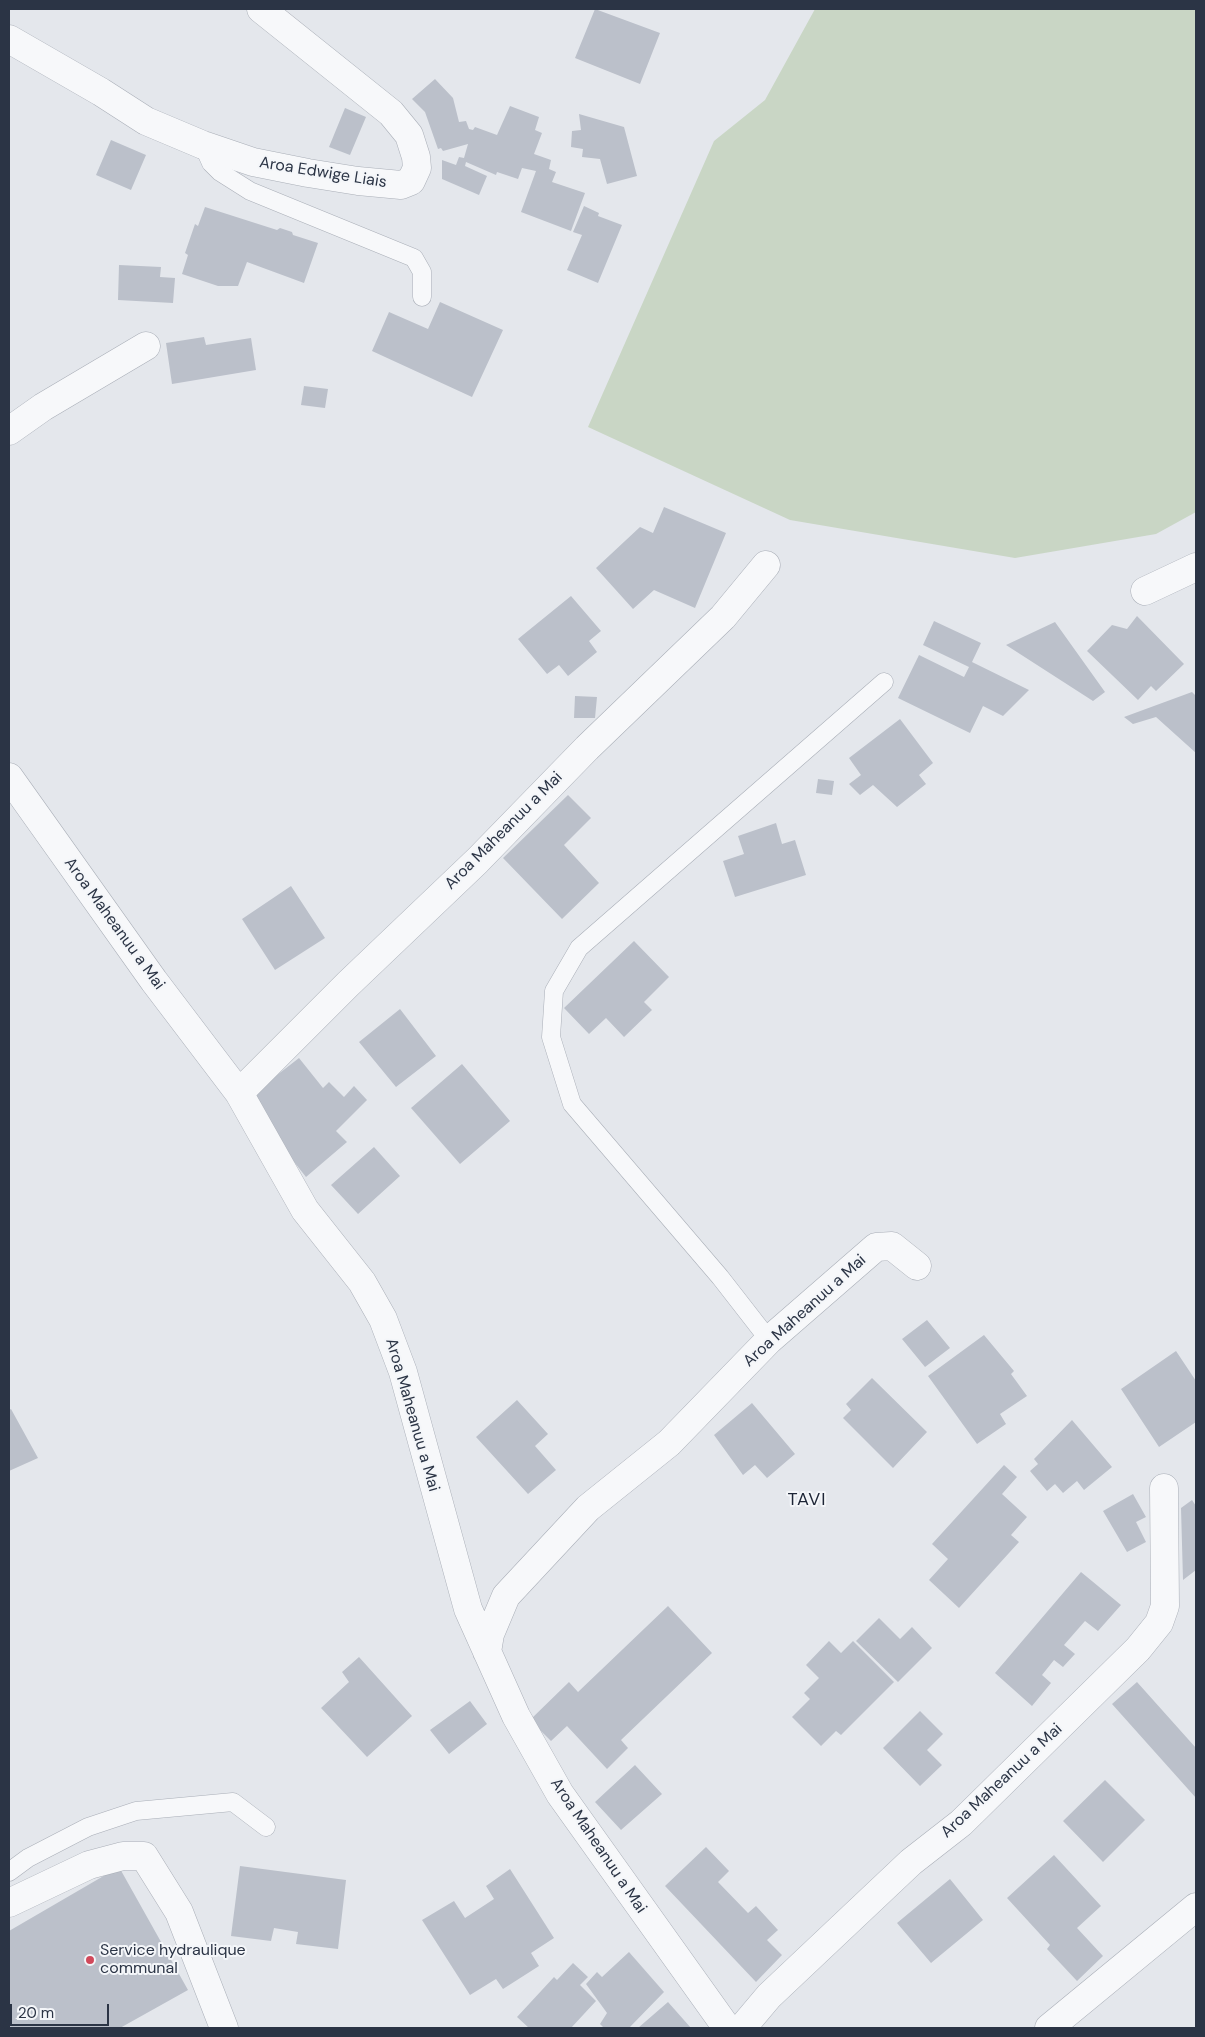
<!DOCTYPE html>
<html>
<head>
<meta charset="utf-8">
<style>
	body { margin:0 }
	#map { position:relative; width:1205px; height:2037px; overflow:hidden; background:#e4e7ec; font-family:"DM Sans",sans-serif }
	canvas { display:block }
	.frame { position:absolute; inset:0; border:10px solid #2b3445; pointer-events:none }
	.scale { position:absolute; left:10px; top:2004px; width:99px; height:22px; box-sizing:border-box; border:2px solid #2b3445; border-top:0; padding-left:6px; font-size:15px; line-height:18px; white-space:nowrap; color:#2b3445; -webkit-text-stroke:4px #f4f6f9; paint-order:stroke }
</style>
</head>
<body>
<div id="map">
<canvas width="1205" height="2037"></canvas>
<div class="frame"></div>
<div class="scale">20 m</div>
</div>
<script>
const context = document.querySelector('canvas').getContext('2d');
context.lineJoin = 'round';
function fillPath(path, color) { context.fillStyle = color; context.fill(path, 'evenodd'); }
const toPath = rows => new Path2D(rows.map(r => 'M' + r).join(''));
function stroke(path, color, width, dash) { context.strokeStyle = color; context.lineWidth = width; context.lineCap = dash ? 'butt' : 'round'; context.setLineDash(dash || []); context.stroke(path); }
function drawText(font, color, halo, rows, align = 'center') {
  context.font = font + ' "DM Sans",sans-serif'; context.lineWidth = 4; context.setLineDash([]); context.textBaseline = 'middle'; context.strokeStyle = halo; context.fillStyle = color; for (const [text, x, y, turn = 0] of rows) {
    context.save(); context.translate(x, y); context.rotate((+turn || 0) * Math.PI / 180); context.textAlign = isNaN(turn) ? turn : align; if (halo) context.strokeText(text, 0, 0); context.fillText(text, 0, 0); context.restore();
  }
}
fillPath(toPath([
	[815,9,1196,9,1196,512,1156,534,1015,558,790,520,588,427,714,141,765,100]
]), '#c9d6c5');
fillPath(toPath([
	[595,9,660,33,640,84,575,58],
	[435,79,453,98,459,122,466,121,469,129,473,130,475,127,497,135,510,106,539,117,535,130,542,133,534,154,551,160,549,169,556,172,552,182,585,193,571,231,521,212,536,171,522,168,518,179,497,172,496,175,466,162,465,166,487,176,479,195,442,179,442,160,456,165,459,157,464,158,468,144,443,151,441,148,438,149,425,112,412,99],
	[345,108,366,117,350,155,329,147],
	[579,114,624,127,637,176,607,184,600,159,582,157,583,149,571,147,572,131,581,130],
	[111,140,146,155,131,190,96,175],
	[584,206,599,213,598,216,622,225,598,283,567,270,582,235,573,232],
	[205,207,277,230,280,228,292,232,293,235,318,243,304,283,247,262,238,286,218,286,182,274,188,255,185,253,195,224,198,226],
	[119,265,161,267,160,277,175,278,173,303,118,300],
	[440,302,503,330,472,397,372,351,389,312,428,329],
	[204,337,206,345,251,338,256,370,172,384,166,343],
	[304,386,328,389,325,408,301,405],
	[664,507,726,533,695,608,654,590,633,609,596,568,640,527,653,533],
	[571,596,601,631,589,641,597,652,568,676,559,665,547,674,518,639],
	[1137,616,1184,664,1156,691,1151,686,1138,700,1087,651,1112,625,1127,629],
	[934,621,981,643,972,662,1029,690,1003,716,983,706,970,733,898,698,919,655,964,677,969,667,923,645],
	[1055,622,1105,692,1093,701,1006,645],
	[1192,692,1196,696,1196,753,1156,717,1133,724,1124,717],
	[575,696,597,697,595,718,574,718],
	[900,719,933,763,919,775,926,784,897,807,873,785,860,795,849,784,861,775,849,758],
	[818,779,834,781,832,795,816,793],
	[568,795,591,818,564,845,599,883,562,919,503,858],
	[776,823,782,844,795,840,806,875,735,897,723,861,744,854,738,836],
	[291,886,325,938,275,970,242,919],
	[634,941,669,977,644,1002,652,1010,624,1037,606,1018,589,1034,564,1008],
	[400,1009,436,1056,396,1087,359,1042],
	[299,1058,323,1088,329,1082,344,1097,354,1086,367,1100,336,1131,347,1142,306,1177,245,1100],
	[462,1064,510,1121,460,1164,411,1108],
	[374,1147,400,1176,358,1214,331,1185],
	[927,1320,950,1348,925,1367,902,1339],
	[984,1335,1014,1371,1011,1374,1027,1396,1000,1414,1006,1424,977,1444,928,1376],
	[1176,1351,1196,1381,1196,1422,1159,1447,1121,1389],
	[872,1378,927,1432,893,1468,843,1418,851,1410,846,1404],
	[517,1400,548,1434,535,1446,556,1470,528,1494,476,1437],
	[752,1403,795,1454,767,1478,755,1465,743,1475,714,1435],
	[11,1409,38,1458,9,1471,9,1410],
	[1072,1420,1112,1467,1084,1490,1077,1481,1063,1493,1055,1484,1047,1491,1030,1471,1038,1464,1034,1459],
	[1004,1465,1017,1477,1002,1494,1027,1517,1011,1535,1019,1542,959,1608,929,1580,948,1559,932,1544],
	[1133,1494,1146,1517,1136,1522,1146,1542,1127,1552,1103,1511],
	[1192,1500,1196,1506,1196,1570,1183,1580,1181,1508],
	[1081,1572,1121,1605,1098,1631,1085,1621,1064,1645,1075,1654,1063,1667,1054,1660,1042,1675,1051,1683,1032,1706,995,1673],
	[668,1606,712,1653,621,1740,628,1748,607,1769,567,1726,551,1741,530,1720,569,1682,578,1692],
	[879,1618,900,1639,912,1627,932,1648,898,1682,856,1641],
	[829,1641,841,1653,853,1641,894,1682,841,1735,836,1731,821,1746,792,1717,810,1699,804,1693,819,1678,806,1665],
	[359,1657,412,1716,367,1757,321,1708,349,1682,342,1672],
	[1137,1682,1196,1748,1196,1798,1112,1704],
	[470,1701,487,1724,449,1754,430,1730],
	[920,1711,943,1734,927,1750,942,1765,920,1786,883,1748],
	[635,1765,662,1794,621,1830,595,1802],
	[1105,1780,1145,1820,1103,1862,1063,1821],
	[706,1847,729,1871,718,1882,748,1913,756,1906,778,1930,767,1940,782,1955,756,1982,665,1886],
	[1054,1855,1101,1906,1077,1928,1103,1956,1077,1981,1047,1949,1050,1945,1007,1898],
	[240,1866,346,1880,338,1949,296,1944,298,1932,274,1928,271,1941,231,1936],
	[119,1867,188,1990,120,2028,9,2028,9,1931],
	[510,1869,554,1938,531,1953,539,1966,503,1989,496,1979,470,1995,422,1920,454,1901,465,1918,494,1899,486,1886],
	[950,1879,983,1920,931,1963,897,1923],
	[629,1952,664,1992,629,2028,604,2028,600,2024,607,2013,586,1984,597,1972,602,1977],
	[573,1963,588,1977,580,1985,596,2001,571,2028,529,2028,517,2017,554,1977,557,1980],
	[668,2002,691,2028,638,2028]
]), '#bbc0ca');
const lane = toPath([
	[203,145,211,163,220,172,250,191,414,258,422,272,422,297],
	[769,1340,720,1277,572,1104,551,1037,554,991,579,948,884,682],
	[9,1872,28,1858,88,1827,136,1811,233,1802,266,1827]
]);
const street = toPath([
	[9,39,101,92,146,121,203,145,253,162,308,173,358,181,401,185,411,181,417,168,416,157,409,135,391,113,261,9],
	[9,431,43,407,146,346],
	[1145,591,1196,567],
	[9,777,154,981,239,1093,305,1210,362,1282,383,1319,403,1372,468,1609,516,1716,560,1794,727,2028],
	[239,1093,348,984,477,861,587,748,723,617,766,565],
	[487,1652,490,1634,506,1596,588,1508,669,1443,769,1340,876,1247,892,1246,917,1266],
	[9,1903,89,1865,123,1856,144,1856,179,1912,224,2028],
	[742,2028,769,1996,911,1862,961,1823,1138,1649,1159,1623,1165,1606,1164,1488],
	[1049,2028,1196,1907]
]);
stroke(lane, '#a9aeb7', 19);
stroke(street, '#a9aeb7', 29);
stroke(lane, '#f7f8fa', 18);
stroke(street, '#f7f8fa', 28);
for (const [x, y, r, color] of [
	[90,1960,5,"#d1495b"]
]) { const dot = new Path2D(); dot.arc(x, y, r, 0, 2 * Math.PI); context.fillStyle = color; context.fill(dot); stroke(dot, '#f4f6f9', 2); }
drawText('16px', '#2b3445', '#f4f6f9', [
	["Aroa Edwige Liais",323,173,9],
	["Aroa Maheanuu a Mai",504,831,-45],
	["Aroa Maheanuu a Mai",114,924,54],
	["Aroa Maheanuu a Mai",805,1311,-42],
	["Aroa Maheanuu a Mai",412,1415,74],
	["Aroa Maheanuu a Mai",1002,1781,-43],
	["Aroa Maheanuu a Mai",598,1846,56]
]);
drawText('16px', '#2b3445', '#f4f6f9', [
	["Service hydraulique",100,1951],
	["communal",100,1969]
], 'left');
context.letterSpacing = '1px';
drawText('18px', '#1d2536', '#f4f6f9', [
	["TAVI",807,1500]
]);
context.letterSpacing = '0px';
</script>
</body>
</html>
